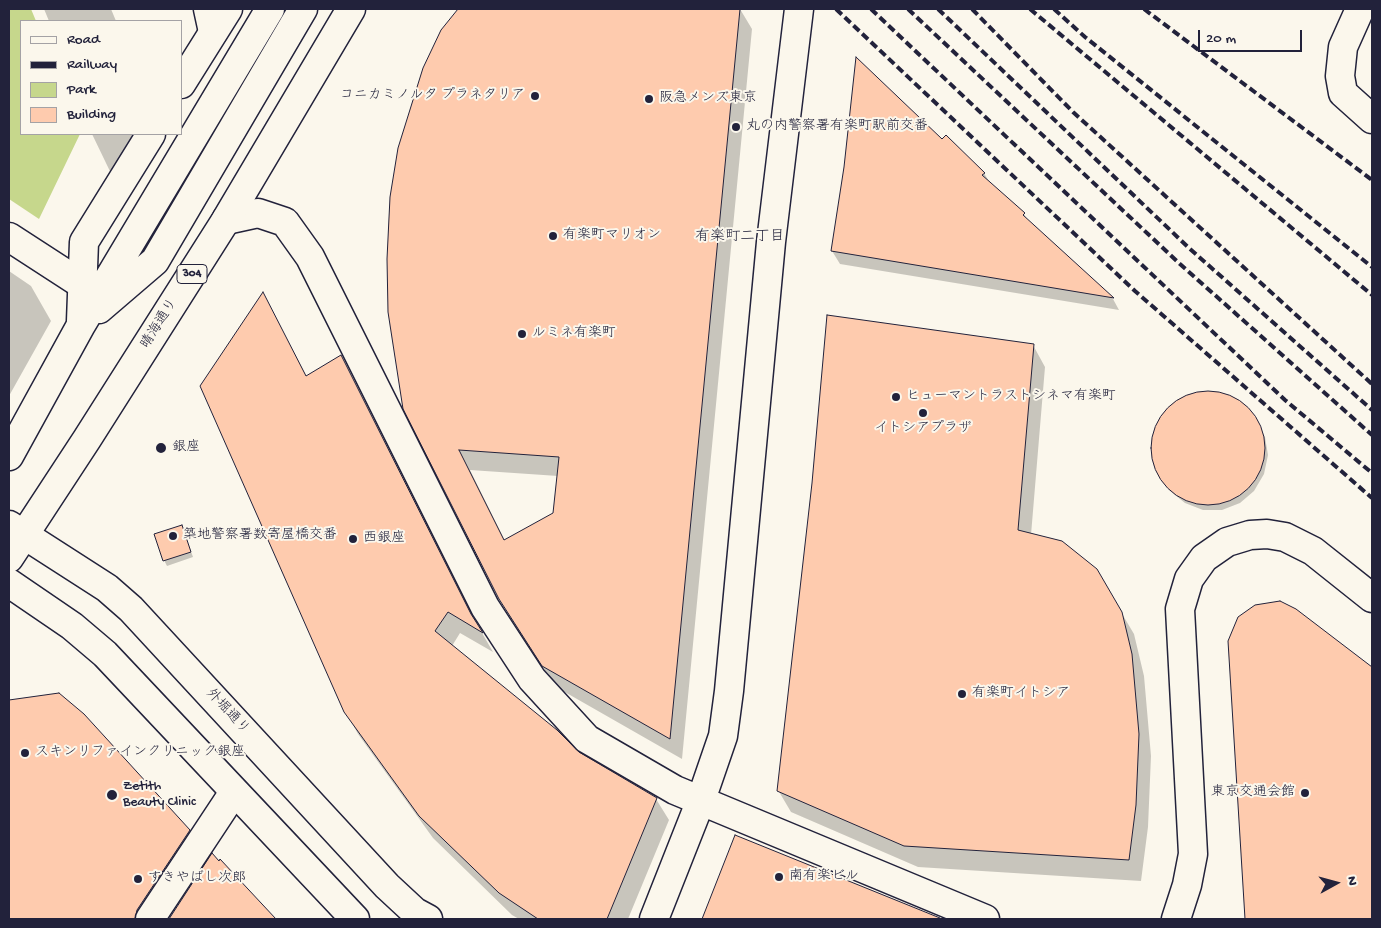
<!DOCTYPE html>
<html>
<head>
<meta charset="utf-8">
<style>
	body { margin:0 }
	#map { position:relative; width:1381px; height:928px; overflow:hidden; background:#fbf7ec; font-family:"Gochi Hand",sans-serif }
	canvas { display:block }
	.frame { position:absolute; inset:0; border:10px solid #22223b; pointer-events:none }
	.legend { position:absolute; left:20px; top:20px; width:162px; height:115px; box-sizing:border-box; background:#fbf7ec; border:1px solid #a4a2a5; margin:0; padding:6px 9px; list-style:none; font-size:15px; color:#22223b }
	.legend li { display:flex; align-items:center; gap:10px; height:25px }
	.legend b { width:25px; border:1px solid #a4a2a5 }
	.north { position:absolute; left:1311px; top:858px; width:50px; height:50px; -webkit-text-stroke:4px #fbf7ec; paint-order:stroke; rotate:83deg; font-size:14px; font-weight:700; line-height:20px; text-align:center; color:#22223b }
	.north::after { content:''; display:block; margin:auto; width:18px; height:22px; background:#22223b; clip-path:polygon(50% 0,100% 100%,50% 72%,0 100%) }
	.scale { position:absolute; left:1198px; top:30px; width:104px; height:22px; box-sizing:border-box; border:2px solid #22223b; border-top:0; padding-left:6px; font-size:15px; line-height:18px; white-space:nowrap; color:#22223b; -webkit-text-stroke:4px #fbf7ec; paint-order:stroke }
</style>
</head>
<body>
<div id="map">
<canvas width="1381" height="928"></canvas>
<div class="frame"></div>
<ul class="legend">
<li><b style="height:6px;background:#fbf7ec"></b>Road</li>
<li><b style="height:6px;background:#22223b"></b>Railway</li>
<li><b style="height:14px;background:#c6d78c"></b>Park</li>
<li><b style="height:14px;background:#fecbae"></b>Building</li>
</ul>
<div class="north">N</div>
<div class="scale">20 m</div>
</div>
<script>
const context = document.querySelector('canvas').getContext('2d');
context.lineJoin = 'round';
function fillPath(path, color) { context.fillStyle = color; context.fill(path, 'evenodd'); }
const toPath = rows => new Path2D(rows.map(r => 'M' + r).join(''));
function stroke(path, color, width, dash) { context.strokeStyle = color; context.lineWidth = width; context.lineCap = dash ? 'butt' : 'round'; context.setLineDash(dash || []); context.stroke(path); }
function drawText(font, color, halo, rows, align = 'center') {
  context.font = font + ' "Gochi Hand","Klee One",sans-serif'; context.lineWidth = 4; context.setLineDash([]); context.textBaseline = 'middle'; context.strokeStyle = halo; context.fillStyle = color; for (const [text, x, y, turn = 0] of rows) {
    context.save(); context.translate(x, y); context.rotate((+turn || 0) * Math.PI / 180); context.textAlign = isNaN(turn) ? turn : align; if (halo) context.strokeText(text, 0, 0); context.fillText(text, 0, 0); context.restore();
  }
}
fillPath(toPath([
	[9,9,31,9,36,21,21,21,21,134,80,134,39,219,9,199]
]), '#c6d78c');
fillPath(toPath([
	[44,9,111,9,116,21,49,21],
	[460,9,740,9,752,29,682,759,556,687,512,621,500,599,388,259,389,213,400,148,442,31],
	[470,470,558,476,554,514,505,541],
	[92,134,154,134,119,190],
	[942,141,984,173,990,183,1024,214,1028,221,1113,299,1119,310,840,264,832,251,845,167],
	[9,271,31,286,51,321,9,396],
	[263,294,307,377,341,357,478,626,493,652,460,633,452,646,578,753,656,799,669,820,628,919,519,919,512,915,433,838,358,734,346,712],
	[1033,345,1045,367,1031,535,1096,570,1134,634,1144,676,1151,756,1148,827,1141,881,918,867,791,812,778,790],
	[1206,392,1224,394,1240,401,1253,414,1265,437,1268,455,1264,474,1254,491,1240,503,1222,510,1203,510,1185,503,1170,491,1157,470,1153,452,1154,434,1161,418,1173,404,1188,395],
	[182,526,193,557,167,566,164,560],
	[1295,610,1372,669,1372,919,1246,919,1229,641],
	[58,694,189,830,201,850,155,919,9,919,9,702],
	[736,837,939,919,703,919],
	[212,855,219,863,220,861,274,919,170,919]
]), '#0003');
const building = toPath([
	[458,9,740,9,670,739,542,666,499,599,403,409,388,312,387,259,390,197,398,148,423,68,441,30,458,9],
	[459,450,559,457,553,513,504,540,459,450],
	[856,57,942,139,946,135,985,173,982,175,1025,213,1023,215,1114,298,831,251,844,167,856,57],
	[263,292,306,376,341,355,471,614,483,633,448,612,435,631,557,730,579,752,657,798,607,919,538,919,499,893,419,816,344,712,200,386,263,292],
	[827,315,1034,344,1018,530,1062,541,1097,569,1122,612,1132,654,1139,734,1136,805,1129,860,904,846,777,791,812,483,827,315],
	'1151 448a57 57 0 1 1 114 0a57 57 0 1 1-114 0Z',
	[182,525,191,552,163,561,154,534,182,525],
	[1280,601,1296,609,1372,667,1372,919,1245,919,1228,641,1238,617,1255,605,1280,601],
	[59,693,84,714,190,830,137,910,135,919,9,919,9,700,59,693],
	[735,835,940,918,939,919,702,919,735,835],
	[212,853,219,861,220,859,276,919,169,919,212,853]
]);
fillPath(building, '#fecbae');
stroke(building, '#22223b', 1);
const minor = toPath([
	[208,9,213,32],
	[1360,9,1343,47,1340,76,1343,93,1372,119],
	[226,220,258,213,285,222,310,257,485,607,532,679,587,739,675,790,985,919],
	[9,237,83,285],
	[150,919,234,792],
	[654,919,701,800,723,736,729,691,771,242,799,9],
	[1176,919,1187,885,1193,854,1180,609,1189,579,1204,558,1227,542,1250,535,1267,534,1285,537,1313,551,1372,598]
]);
const major = toPath([
	[181,84,228,9],
	[99,309,155,261,303,9],
	[81,321,84,242,151,134],
	[9,456,81,325,270,9],
	[9,525,107,588,131,609,387,886,415,912,428,919],
	[9,558,87,439,226,220,351,9],
	[9,583,72,626,105,654,355,919]
]);
stroke(minor, '#22223b', 31);
stroke(major, '#22223b', 31);
stroke(minor, '#fbf7ec', 28);
stroke(major, '#fbf7ec', 28);
stroke(toPath([
	[836,9,1135,291,1372,498],
	[871,9,1285,400,1372,473],
	[908,9,1180,264,1372,435],
	[938,9,1189,248,1372,410],
	[972,9,1073,112,1372,384],
	[1030,9,1372,295],
	[1054,9,1085,37,1372,267],
	[1144,9,1372,180]
]), '#22223b', 4, [8, 4]);
for (const [x, y, r, color] of [
	[535,96,5,"#22223b"],
	[649,99,5,"#22223b"],
	[736,127,5,"#22223b"],
	[553,236,5,"#22223b"],
	[522,334,5,"#22223b"],
	[896,397,5,"#22223b"],
	[923,413,5,"#22223b"],
	[161,448,6,"#22223b"],
	[173,536,5,"#22223b"],
	[353,539,5,"#22223b"],
	[962,694,5,"#22223b"],
	[25,753,5,"#22223b"],
	[1305,793,5,"#22223b"],
	[112,795,6,"#22223b"],
	[779,877,5,"#22223b"],
	[138,879,5,"#22223b"]
]) { const dot = new Path2D(); dot.arc(x, y, r, 0, 2 * Math.PI); context.fillStyle = color; context.fill(dot); stroke(dot, '#fbf7ec', 2); }
for (const [x, y, w] of [
	[192,274,30]
]) { const box = new Path2D(); box.roundRect(x - w / 2, y - 9.5, w, 19, 4); context.fillStyle = '#fbf7ec'; context.fill(box); stroke(box, '#22223b', 1); }
drawText('bold 12px', '#22223b', null, [
	["304",192,274]
]);
drawText('14px', '#22223b', '#fbf7ec', [
	["コニカミノルタ プラネタリア",525,96,"right"],
	["阪急メンズ東京",659,99],
	["丸の内警察署有楽町駅前交番",746,127],
	["有楽町マリオン",563,236],
	["ルミネ有楽町",532,334],
	["ヒューマントラストシネマ有楽町",906,397],
	["イトシアプラザ",923,429,"center"],
	["銀座",172,448],
	["築地警察署数寄屋橋交番",183,536],
	["西銀座",363,539],
	["有楽町イトシア",972,694],
	["スキンリファインクリニック銀座",35,753],
	["Zetith",123,787],
	["Beauty Clinic",123,803],
	["東京交通会館",1295,793,"right"],
	["南有楽ビル",789,877],
	["すきやばし次郎",148,879]
], 'left');
drawText('14px', '#22223b', '#fbf7ec', [
	["晴海通り",160,324,-58],
	["外堀通り",227,712,47]
]);
drawText('15px', '#22223b', '#fbf7ec', [
	["有楽町二丁目",740,238]
]);
</script>
</body>
</html>
